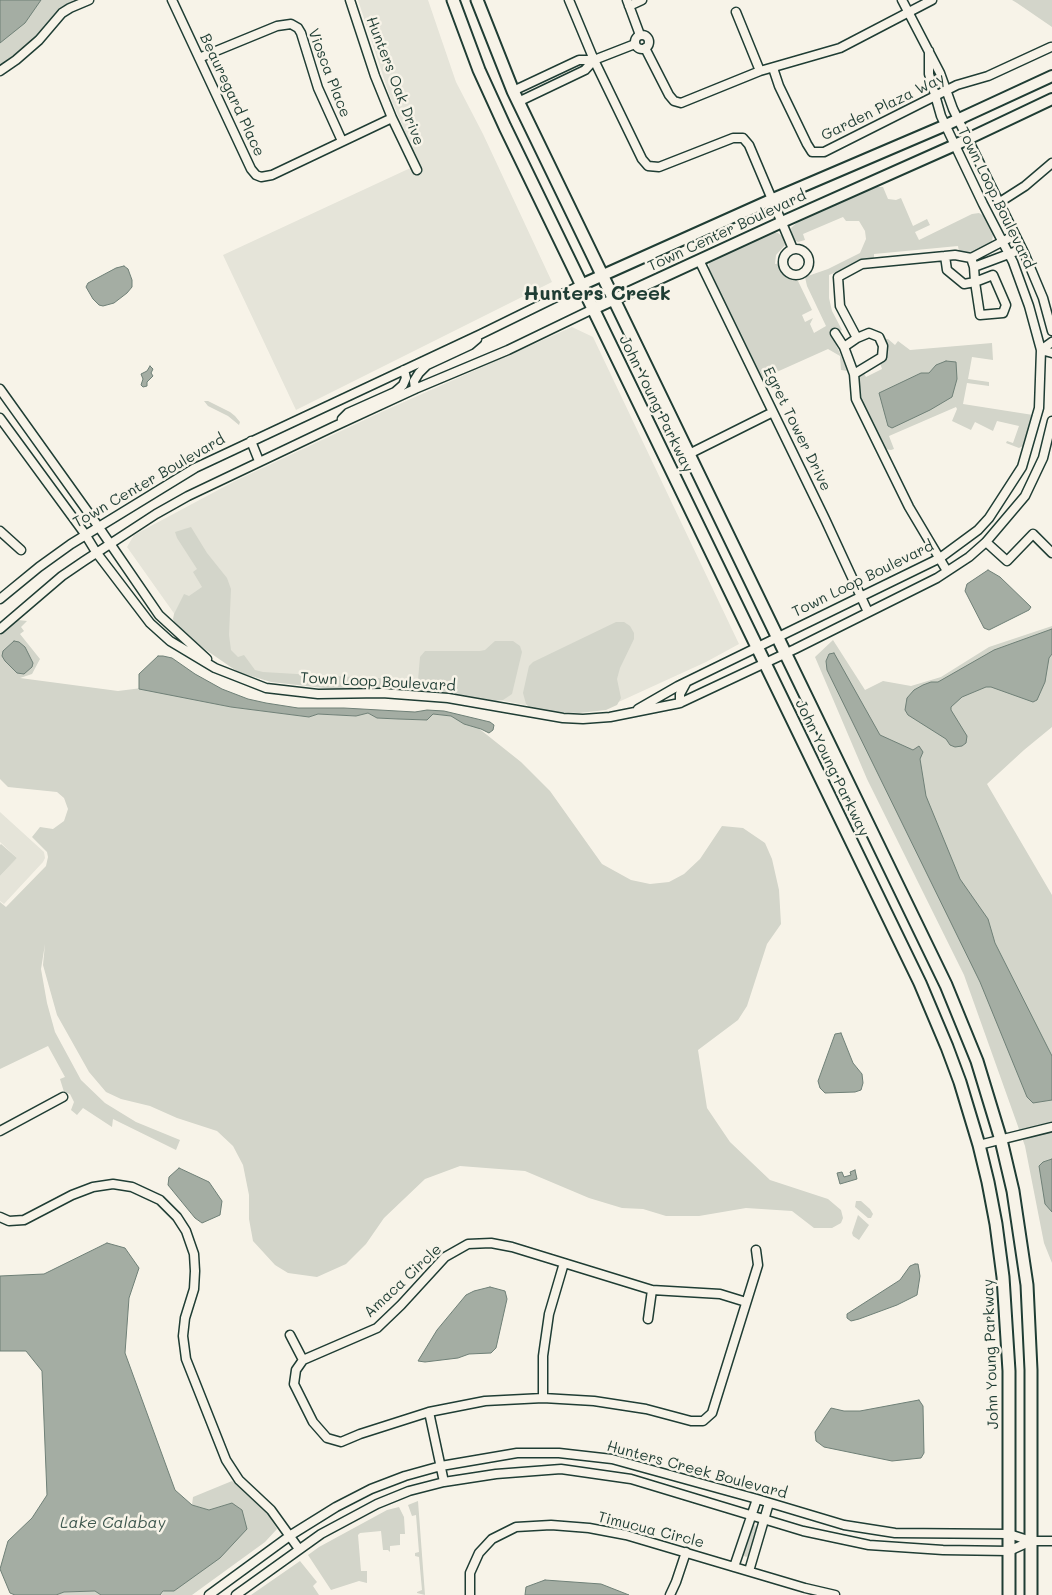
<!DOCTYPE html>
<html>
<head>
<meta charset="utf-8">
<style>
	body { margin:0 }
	canvas { display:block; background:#f7f3e8 }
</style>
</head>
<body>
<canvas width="1052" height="1595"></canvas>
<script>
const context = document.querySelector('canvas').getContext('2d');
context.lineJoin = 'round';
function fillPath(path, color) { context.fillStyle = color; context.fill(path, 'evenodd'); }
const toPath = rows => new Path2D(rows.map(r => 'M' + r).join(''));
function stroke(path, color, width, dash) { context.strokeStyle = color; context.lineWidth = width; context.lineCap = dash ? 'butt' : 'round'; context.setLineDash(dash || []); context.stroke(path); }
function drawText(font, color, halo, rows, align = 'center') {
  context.font = font + ' Mali,sans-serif'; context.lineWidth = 5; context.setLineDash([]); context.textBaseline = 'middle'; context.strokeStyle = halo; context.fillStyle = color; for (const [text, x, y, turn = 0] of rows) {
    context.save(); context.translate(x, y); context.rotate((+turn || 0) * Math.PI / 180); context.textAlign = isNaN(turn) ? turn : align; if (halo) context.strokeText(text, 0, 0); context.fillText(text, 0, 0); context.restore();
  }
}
fillPath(toPath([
	[358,0,428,0,456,82,483,134,552,282,296,410,223,255,419,164,390,97],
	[572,327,593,337,739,644,706,662,612,705,540,708,459,692,427,689,271,681,178,619,127,547,134,535,235,481,377,414],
	[0,812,44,852,45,858,43,862,4,904,0,901,0,876,17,858,0,842]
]), '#e5e4d9');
fillPath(toPath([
	[0,0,74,0,59,8,34,38,14,57,0,66],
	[1012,0,1052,0,1052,27,1017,3],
	[873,187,883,187,888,199,896,200,901,198,913,226,927,219,930,225,915,232,919,240,972,214,979,213,984,216,993,234,992,242,987,248,977,253,967,254,959,252,958,246,874,254,874,259,864,260,829,275,829,298,832,311,842,330,832,336,848,371,841,370,840,356,828,349,761,379,709,269,709,263,714,258,773,232,778,233,782,236,786,244,776,255,775,264,780,263,786,273,798,281,812,310,802,315,805,322,813,318,810,324,814,333,826,326,807,286,805,277,828,269,860,253,866,239,865,231,859,221,846,221,843,217,803,234,805,240,798,242,793,240,791,228,801,219],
	[885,339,888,339,895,345,898,341,910,350,992,343,993,360,972,357,968,379,989,382,989,386,967,383,963,404,1033,415,1025,445,1019,448,1006,443,1007,441,1013,443,1019,426,997,421,993,431,975,422,971,430,952,421,957,409,956,407,889,436,894,449,891,450,885,449,859,394,857,375,863,372,866,377,882,369,880,363,885,359,887,346],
	[204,401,208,401,230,412,235,416,240,422,239,425,228,416,208,406],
	[191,527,207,553,227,578,231,589,229,635,231,650,238,657,244,655,255,670,263,672,314,675,418,680,420,657,425,651,480,651,485,650,495,641,513,641,520,646,522,652,512,694,503,700,495,701,455,694,419,690,383,688,333,689,271,682,238,672,190,639,176,626,173,619,174,614,184,594,189,596,202,587,193,572,197,569,177,538,175,532],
	[18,620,27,621,21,627,24,631,20,634,40,659,32,674,20,678,118,691,142,688,231,707,309,717,318,714,356,716,368,713,377,718,398,719,427,720,433,714,451,716,464,724,477,727,521,762,550,791,602,864,631,880,650,884,669,882,684,874,700,859,722,826,743,828,765,843,772,859,779,890,781,924,767,944,747,1006,738,1020,698,1050,707,1108,730,1142,770,1180,828,1199,841,1210,843,1218,841,1223,832,1228,814,1228,792,1211,746,1208,699,1216,666,1216,643,1209,622,1208,589,1198,525,1171,460,1166,425,1179,384,1218,366,1244,346,1264,317,1277,288,1273,275,1265,253,1241,249,1219,249,1195,243,1165,233,1146,217,1131,177,1118,150,1106,121,1099,106,1092,89,1072,57,1015,43,965,45,944,41,969,47,1003,55,1032,81,1080,105,1103,136,1122,180,1140,176,1150,113,1119,112,1127,83,1108,77,1115,71,1110,74,1102,70,1094,64,1092,60,1079,65,1077,48,1046,0,1069,0,902,6,907,46,866,48,857,47,852,32,837,40,827,53,829,64,821,68,809,64,798,57,792,8,787,0,779,0,635],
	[616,622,624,622,630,626,634,633,634,639,620,668,617,679,621,698,617,705,606,710,579,713,543,711,530,708,526,704,523,693,529,666,533,662],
	[1052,626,1052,727,1024,750,987,784,1052,895,1052,1263,1044,1243,1025,1146,964,975,867,779,815,657,833,640,865,690,883,681,911,686,941,677,989,647],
	[1,844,17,858,0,876,0,845],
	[856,1201,861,1201,870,1209,873,1214,871,1218,868,1218,855,1207],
	[858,1215,869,1225,859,1240,853,1236,852,1233],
	[232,1481,251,1496,266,1511,277,1529,265,1542,192,1595,161,1595,232,1503,209,1510,192,1505,193,1497],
	[418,1501,425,1595,417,1593,417,1592,422,1590,419,1557,415,1556,415,1553,419,1552,416,1515,412,1516,408,1505],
	[399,1507,404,1517,405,1534,400,1534,400,1545,390,1546,390,1552,388,1550,383,1550,381,1531,360,1533,358,1535,361,1571,367,1571,367,1583,359,1581,331,1590,308,1555,319,1547,387,1510],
	[755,1525,757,1531,750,1555,746,1557,743,1555,743,1550,752,1526],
	[300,1561,317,1582,313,1586,319,1595,251,1595],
	[96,1591,101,1595,56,1595,64,1592]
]), '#d3d5ca');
const water = toPath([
	[0,0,41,0,25,23,0,43,0,0],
	[124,266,128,269,132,280,132,287,127,293,114,303,103,306,99,305,93,299,86,287,88,283,116,268,124,266],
	[946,361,956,362,957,379,952,397,930,410,892,428,888,426,879,393,921,373,929,373,936,365,946,361],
	[150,366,153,369,151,373,153,376,147,382,147,386,143,387,141,385,143,379,141,374,147,371,150,366],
	[988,570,1000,577,1031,607,1029,610,989,630,984,628,965,591,967,584,988,570],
	[1052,629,1052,654,1049,658,1045,682,1037,700,1033,702,991,687,986,687,962,697,951,707,951,710,967,736,966,743,962,746,955,747,950,745,946,739,908,715,905,710,907,698,914,690,923,685,931,682,938,682,994,650,1052,629],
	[14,641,19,642,25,647,33,663,32,667,24,674,17,673,5,661,2,656,3,651,14,641],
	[834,653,880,735,913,750,919,746,923,752,920,759,926,796,960,879,988,919,995,943,1052,1056,1052,1100,1033,1103,1027,1097,980,982,827,670,826,661,829,654,834,653],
	[158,656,163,656,172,658,195,674,222,689,248,699,266,703,298,708,344,708,415,712,427,710,444,711,490,722,494,725,493,730,489,733,481,729,464,724,451,716,433,714,427,720,398,719,377,718,368,713,356,716,318,714,309,717,231,707,139,689,139,674,158,656],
	[841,1033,853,1063,862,1074,863,1083,861,1090,855,1092,825,1093,820,1088,818,1081,835,1034,841,1033],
	[1052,1159,1052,1212,1045,1204,1039,1166,1043,1162,1052,1159],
	[179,1168,209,1182,222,1201,220,1215,202,1223,195,1218,168,1185,169,1177,179,1168],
	[855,1170,857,1179,840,1184,837,1173,842,1172,844,1177,851,1175,850,1172,855,1170],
	[107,1243,125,1248,139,1268,129,1298,125,1353,175,1490,192,1505,209,1510,232,1503,242,1510,247,1529,220,1558,174,1591,163,1591,160,1595,101,1595,95,1591,64,1592,56,1595,15,1595,10,1593,0,1569,8,1541,32,1518,47,1495,42,1371,26,1351,0,1351,0,1276,44,1274,107,1243],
	[915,1264,918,1264,920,1276,917,1295,897,1305,859,1319,851,1321,847,1318,847,1314,900,1280,910,1266,915,1264],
	[490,1287,505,1291,507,1299,496,1348,491,1353,469,1354,458,1358,425,1362,418,1361,437,1330,466,1295,474,1291,490,1287],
	[919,1400,923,1406,924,1453,921,1458,892,1461,824,1447,816,1441,815,1432,831,1408,844,1411,860,1411,919,1400],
	[545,1580,601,1584,629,1595,525,1595,526,1587,545,1580]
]);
fillPath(water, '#a4ada3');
stroke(water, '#6f8077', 1);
const minor = toPath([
	[172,0,251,169,256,175,261,177,272,175,392,118],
	[350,0,375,76,392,118,417,170],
	[569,0,594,60,642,159,648,166,659,167,733,138,743,138,749,145,793,249],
	[627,0,640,35],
	[902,0,940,73,953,109,1025,255,1043,298,1052,331],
	[629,6,642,0],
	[736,12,760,71],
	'635 42a7 7 0 1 1 14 0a7 7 0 1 1-14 0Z',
	[645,48,669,95,674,101,681,103,760,71,840,48,932,0],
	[199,58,277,26,291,24,298,28,301,33,318,88,342,141],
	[773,68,779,86,807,144,812,152,824,152,957,85,988,76,1051,47],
	[0,71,16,60,39,40,62,13,70,8,89,0],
	[513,91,579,60,594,60,635,44],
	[518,102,585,70,594,60],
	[1000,202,1025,186,1052,163],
	'783 262a13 13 0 1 1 26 0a13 13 0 1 1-26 0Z',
	[971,258,974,267,975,282,980,315,1003,313,1006,305,993,275,975,282,964,284,947,270,945,256,955,255,971,258,1015,235],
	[699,260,825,519,868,612],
	[974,267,1022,249],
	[835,333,844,347,854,374,856,399,909,507,947,571],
	[857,338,840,306,838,277,862,264,945,256],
	[844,347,857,338,869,333,879,337,883,346,882,357,854,374],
	[1041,350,1052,342],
	[1041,350,1052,353],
	[0,389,98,526,159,615,207,659],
	[415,389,414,381,419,373,427,365,470,345,477,339],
	[0,418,85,534,96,552,150,623,170,641,215,668,266,688,318,694,382,693,448,698,563,718,583,719,610,717,680,703,795,649,937,578,969,557,986,542,1025,496,1043,458,1052,421],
	[342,419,348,413,395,392,403,385,406,378,404,370],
	[251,441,259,461],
	[689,454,773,412],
	[0,531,21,550],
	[986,542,1007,561,1033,534,1052,553],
	[0,599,39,567,71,544,195,468,481,334,581,285],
	[0,629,62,576,84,561,156,514,188,496,333,427,415,389,508,350,593,309],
	[680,703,680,694,686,683],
	[638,709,678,686,940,558,978,530,989,518,1022,467,1039,408,1041,350,1029,306,1013,262,983,204,941,116,929,74,929,51],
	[0,1131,63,1097],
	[979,1145,1052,1127],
	[0,1217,9,1221,24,1220,72,1195,93,1187,113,1184,132,1187,160,1200,177,1217,186,1231,194,1254,195,1271,194,1289,185,1318,183,1336,186,1359,226,1460,239,1480,271,1510,299,1549],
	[746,1302,720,1294,652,1290,512,1247,491,1243,468,1244,445,1257,401,1305,377,1328,303,1360,296,1370,294,1384,313,1422,327,1438,341,1442,360,1434,429,1412,485,1401,543,1398,594,1401,646,1409,691,1421,703,1421,712,1413,758,1265,756,1250],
	[648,1319,652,1290],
	[290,1335,303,1360],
	[543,1398,543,1356,549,1314,564,1263],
	[429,1412,444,1482],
	[734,1567,757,1499],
	[749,1571,769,1503],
	[209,1595,291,1535,336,1507,371,1489,405,1476,441,1466,517,1453,559,1453,612,1459,757,1499,844,1525,895,1533,1009,1534,1031,1541,1052,1541],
	[236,1595,321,1534,377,1504,409,1491,444,1482,496,1474,561,1469,631,1479,803,1531,869,1545,943,1550,1009,1551,1031,1541],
	[470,1595,470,1573,479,1553,492,1539,516,1527,551,1525,589,1528,626,1535,805,1588,835,1595],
	[670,1595,676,1582,686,1552]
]);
const major = toPath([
	[581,285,773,199,946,125,1052,76],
	[593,309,782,222,955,145,1052,99]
]);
const highway = toPath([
	[453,0,479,70,505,127,920,983,947,1047,960,1082,979,1145,988,1182,996,1224,1003,1277,1009,1371,1009,1595],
	[477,0,513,91,946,985,977,1061,1001,1140,1013,1191,1027,1285,1031,1370,1031,1595]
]);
stroke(minor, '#1f3d34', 11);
stroke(major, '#1f3d34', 14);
stroke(highway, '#1f3d34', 15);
stroke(minor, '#f7f3e8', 8);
stroke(major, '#f7f3e8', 10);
stroke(highway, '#f7f3e8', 11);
drawText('15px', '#1f3d34', '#f7f3e8', [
	["Viosca Place",329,73,69],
	["Hunters Oak Drive",395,81,69],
	["Beauregard Place",232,95,65],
	["Garden Plaza Way",883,107,-26],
	["Town Loop Boulevard",996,198,64],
	["Town Center Boulevard",727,231,-25],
	["John Young Parkway",656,404,64],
	["Egret Tower Drive",797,429,64],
	["Town Center Boulevard",149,481,-30],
	["Town Loop Boulevard",863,579,-26],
	["Town Loop Boulevard",378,682,3],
	["John Young Parkway",832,768,64],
	["Amaca Circle",403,1281,-43],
	["John Young Parkway",991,1354,-92],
	["Hunters Creek Boulevard",697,1470,15],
	["Timucua Circle",651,1530,14]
]);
drawText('italic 16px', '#405950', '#f7f3e8', [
	["Lake Calabay",113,1523]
]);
drawText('bold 20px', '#1f3d34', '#f7f3e8', [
	["Hunters Creek",597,294]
]);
</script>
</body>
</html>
